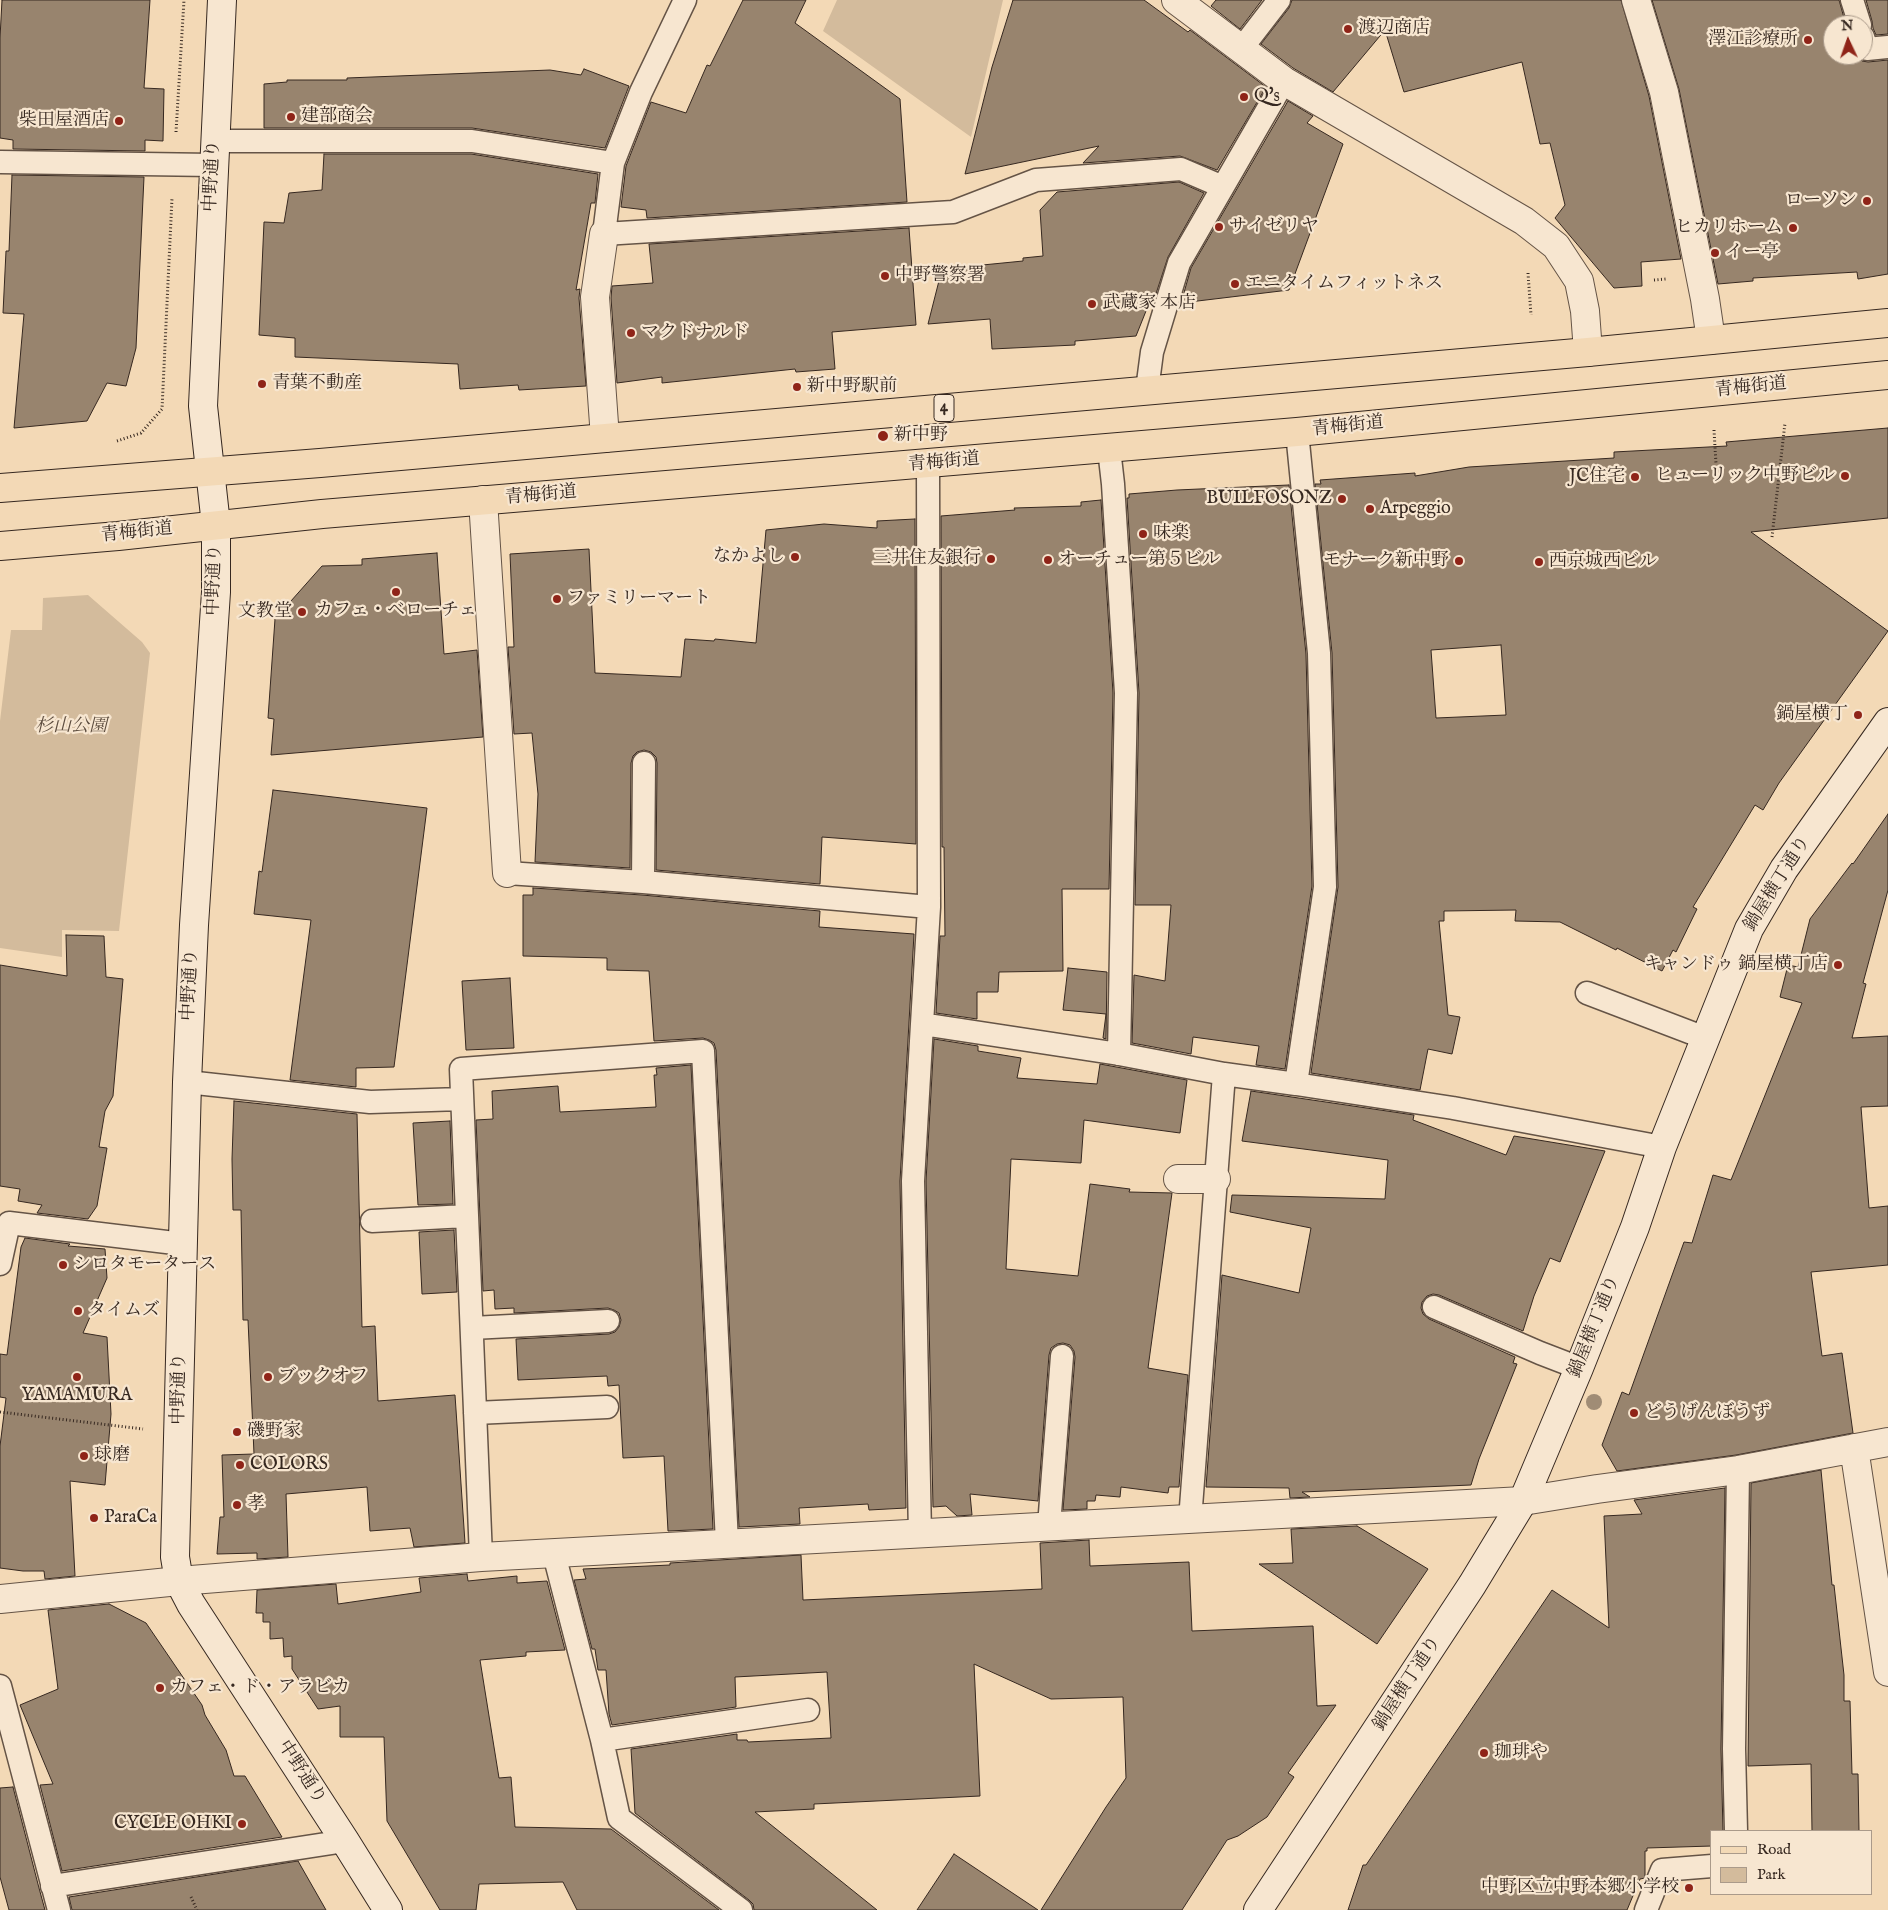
<!DOCTYPE html>
<html>
<head>
<meta charset="utf-8">
<style>
	body { margin:0 }
	#map { position:relative; width:1888px; height:1910px; overflow:hidden; background:#f3d9b6; font-family:"IM FELL English",serif }
	canvas { display:block }
	.legend { position:absolute; left:1710px; top:1830px; width:162px; height:65px; box-sizing:border-box; background:#f7e6d0; border:1px solid #aa9a8a; margin:0; padding:6px 9px; list-style:none; font-size:15px; color:#362820 }
	.legend li { display:flex; align-items:center; gap:10px; height:25px }
	.legend b { width:25px; border:1px solid #aa9a8a }
	.north { position:absolute; left:1823px; top:15px; width:50px; height:50px; box-sizing:border-box; background:#f7e6d0; border:1px solid #aa9a8a; border-radius:50%; rotate:357deg; font-size:14px; font-weight:700; line-height:20px; text-align:center; color:#362820 }
	.north::after { content:''; display:block; margin:auto; width:18px; height:22px; background:#8f2418; clip-path:polygon(50% 0,100% 100%,50% 72%,0 100%) }
</style>
</head>
<body>
<div id="map">
<canvas width="1888" height="1910"></canvas>
<ul class="legend">
<li><b style="height:6px;background:#f3d9b6"></b>Road</li>
<li><b style="height:14px;background:#d3bb9c"></b>Park</li>
</ul>
<div class="north">N</div>
</div>
<script>
const context = document.querySelector('canvas').getContext('2d');
context.lineJoin = 'round';
function fillPath(path, color) { context.fillStyle = color; context.fill(path, 'evenodd'); }
const toPath = rows => new Path2D(rows.map(r => 'M' + r).join(''));
function stroke(path, color, width, dash) { context.strokeStyle = color; context.lineWidth = width; context.lineCap = dash ? 'butt' : 'round'; context.setLineDash(dash || []); context.stroke(path); }
function drawText(font, color, halo, rows, align = 'center') {
  context.font = font + ' "IM FELL English","Noto Serif JP",serif'; context.lineWidth = 4.5; context.setLineDash([]); context.textBaseline = 'middle'; context.strokeStyle = halo; context.fillStyle = color; for (const [text, x, y, turn = 0] of rows) {
    context.save(); context.translate(x, y); context.rotate((+turn || 0) * Math.PI / 180); context.textAlign = isNaN(turn) ? turn : align; if (halo) context.strokeText(text, 0, 0); context.fillText(text, 0, 0); context.restore();
  }
}
fillPath(toPath([
	[837,0,1003,0,971,137,823,31],
	[88,595,142,642,150,653,119,931,62,930,62,957,0,948,0,721,11,630,42,630,43,598]
]), '#d3bb9c');
const building = toPath([
	[2,0,150,0,144,88,164,89,163,141,145,140,145,151,13,149,13,140,0,138,0,38,2,0],
	[743,0,806,0,795,23,900,99,907,202,647,218,646,210,621,207,626,166,651,102,686,113,707,65,710,66,743,0],
	[1013,0,1144,0,1188,32,1190,30,1266,87,1217,170,1180,156,1083,163,1099,146,965,174,992,67,1013,0],
	[1216,0,1262,0,1240,29,1211,6,1216,0],
	[1292,0,1621,0,1649,96,1681,259,1641,262,1642,286,1614,288,1555,218,1565,205,1550,143,1540,144,1522,62,1404,92,1385,30,1333,92,1293,68,1261,44,1289,8,1292,0],
	[1652,0,1839,0,1846,25,1833,25,1833,55,1856,55,1862,61,1868,62,1888,60,1888,274,1858,279,1857,272,1753,278,1753,281,1718,284,1679,89,1652,0],
	[1866,0,1888,0,1888,34,1876,35,1873,28,1872,21,1866,0],
	[584,69,629,86,605,148,472,128,264,128,264,84,287,82,287,80,347,80,347,78,550,70,581,75,584,69],
	[1288,101,1313,116,1307,123,1343,144,1289,290,1181,303,1191,268,1288,101],
	[324,154,471,154,598,174,595,203,591,203,576,290,580,289,579,298,586,386,519,390,518,385,460,389,458,364,295,357,295,338,259,335,264,222,284,223,289,193,322,190,324,154],
	[12,175,144,177,136,348,126,386,107,383,87,421,14,428,24,314,3,313,6,251,9,251,12,175],
	[1179,182,1204,193,1168,257,1152,306,1148,306,1136,336,1075,341,1075,345,992,349,990,319,928,324,942,269,1023,261,1023,258,1043,256,1040,210,1057,192,1179,182],
	[909,228,916,325,832,332,835,369,796,372,795,369,662,383,662,377,617,383,611,298,612,286,653,283,649,244,909,228],
	[1888,428,1888,518,1751,532,1888,631,1779,783,1763,810,1755,805,1693,907,1697,909,1676,952,1673,950,1662,971,1617,948,1616,950,1560,922,1515,921,1516,910,1444,911,1444,921,1439,921,1448,1015,1460,1017,1452,1054,1428,1049,1420,1090,1311,1073,1338,887,1332,653,1315,484,1321,484,1320,480,1415,473,1415,476,1469,467,1614,458,1614,452,1727,446,1726,442,1888,428],
	[1501,645,1506,715,1436,718,1431,650,1501,645],
	[1289,485,1306,654,1312,886,1285,1069,1256,1065,1259,1046,1193,1037,1191,1054,1132,1043,1134,975,1165,981,1171,905,1135,905,1139,693,1127,498,1129,498,1129,494,1177,490,1289,485],
	[1101,500,1113,693,1109,889,1062,889,1063,971,999,972,998,992,977,992,977,1019,936,1013,940,936,945,936,944,847,942,847,941,516,1015,510,1014,508,1081,506,1081,502,1101,500],
	[915,519,916,844,822,837,820,884,656,870,657,763,656,757,651,752,644,750,637,752,633,756,631,763,630,868,535,862,538,794,532,733,514,734,508,647,514,647,510,554,589,549,595,673,681,677,685,639,714,641,715,639,756,643,766,530,824,524,877,528,877,521,915,519],
	[437,553,444,654,477,650,483,737,271,755,274,719,268,718,275,619,322,566,362,565,362,559,437,553],
	[273,790,427,808,394,1067,356,1068,356,1087,290,1080,311,920,254,914,259,871,262,872,273,790],
	[1888,814,1888,890,1863,983,1866,984,1852,1038,1888,1036,1888,1106,1861,1107,1869,1208,1888,1206,1888,1265,1811,1272,1822,1356,1842,1353,1853,1433,1736,1455,1617,1471,1602,1445,1622,1392,1629,1395,1684,1242,1692,1243,1713,1175,1731,1180,1802,1003,1780,997,1788,965,1798,967,1810,919,1852,863,1853,864,1888,814],
	[533,888,642,895,820,911,819,927,914,934,900,1181,906,1508,869,1510,868,1504,799,1508,800,1524,739,1527,716,1050,714,1043,709,1040,703,1038,654,1041,649,971,607,970,607,958,523,956,523,895,533,895,533,888],
	[66,935,104,936,106,977,123,979,113,1096,105,1111,99,1147,107,1148,97,1206,88,1219,37,1213,42,1205,18,1201,20,1189,0,1186,0,965,67,976,66,935],
	[1068,968,1107,972,1106,1039,1103,1038,1106,1014,1063,1010,1068,968],
	[510,978,514,1048,466,1050,462,981,510,978],
	[934,1039,978,1046,978,1051,1021,1058,1017,1078,1097,1084,1100,1064,1187,1080,1180,1133,1084,1120,1081,1163,1011,1159,1006,1269,1078,1276,1090,1184,1130,1189,1129,1192,1172,1193,1148,1368,1188,1375,1179,1487,1169,1487,1168,1493,1121,1487,1120,1497,1096,1495,1095,1501,1087,1501,1087,1509,1063,1510,1075,1357,1074,1351,1070,1345,1063,1343,1057,1344,1051,1348,1049,1355,1038,1501,970,1494,972,1515,957,1516,946,1506,933,1507,926,1181,934,1039],
	[691,1065,713,1529,668,1531,664,1456,623,1458,619,1385,608,1386,607,1376,518,1380,516,1339,609,1334,615,1332,619,1327,621,1320,619,1313,614,1310,608,1308,514,1313,514,1308,495,1309,494,1290,483,1291,476,1120,493,1119,492,1091,558,1086,560,1112,656,1107,654,1075,657,1075,656,1068,691,1065],
	[1251,1091,1414,1115,1413,1120,1506,1155,1514,1136,1605,1151,1560,1262,1550,1258,1534,1296,1523,1331,1439,1295,1433,1294,1427,1296,1422,1302,1421,1308,1423,1314,1429,1319,1515,1357,1513,1363,1517,1364,1479,1459,1471,1485,1302,1492,1310,1497,1290,1498,1289,1488,1206,1487,1222,1275,1299,1293,1311,1228,1230,1212,1232,1195,1385,1199,1388,1160,1242,1141,1251,1091],
	[234,1101,357,1114,362,1327,375,1326,378,1401,455,1395,465,1543,414,1547,410,1528,370,1531,367,1487,286,1494,288,1557,257,1559,257,1553,217,1554,220,1517,224,1517,222,1455,254,1454,248,1320,243,1320,241,1210,233,1210,232,1159,234,1101],
	[450,1121,453,1204,418,1205,413,1123,450,1121],
	[454,1230,457,1292,422,1294,419,1232,454,1230],
	[25,1238,70,1244,68,1246,105,1249,107,1278,83,1333,107,1337,111,1414,105,1485,70,1481,75,1576,45,1579,44,1571,23,1571,0,1568,0,1446,6,1398,0,1397,0,1354,7,1355,21,1247,25,1238],
	[1821,1470,1832,1585,1834,1585,1844,1675,1844,1701,1850,1701,1852,1774,1858,1774,1859,1831,1812,1831,1811,1764,1748,1766,1751,1483,1821,1470],
	[1725,1488,1721,1749,1723,1831,1712,1831,1712,1846,1647,1848,1647,1851,1645,1851,1645,1878,1640,1879,1627,1910,1348,1910,1363,1865,1366,1865,1552,1590,1609,1628,1604,1516,1642,1514,1634,1500,1725,1488],
	[1357,1526,1428,1569,1377,1644,1259,1564,1293,1563,1291,1529,1357,1526],
	[1089,1540,1090,1566,1189,1562,1192,1631,1313,1626,1317,1706,1336,1705,1288,1773,1294,1777,1267,1817,1238,1836,1227,1840,1182,1910,1041,1910,1106,1807,1126,1778,1123,1697,1051,1699,974,1664,980,1796,814,1804,814,1809,755,1812,877,1910,754,1910,753,1904,749,1900,635,1813,631,1749,737,1734,737,1740,747,1740,748,1742,831,1738,827,1672,735,1677,736,1707,612,1725,609,1714,606,1670,598,1670,595,1649,592,1649,574,1580,586,1579,583,1569,670,1565,670,1563,801,1555,803,1600,1042,1589,1040,1543,1089,1540],
	[467,1574,468,1581,517,1576,517,1583,547,1581,565,1650,526,1652,526,1656,480,1660,499,1778,511,1777,515,1827,611,1829,719,1910,577,1910,563,1882,479,1884,476,1910,440,1910,387,1821,384,1737,340,1737,340,1706,318,1709,292,1669,292,1656,284,1657,283,1638,270,1639,270,1622,263,1622,263,1613,256,1613,257,1590,336,1584,338,1604,421,1592,419,1578,467,1574],
	[109,1604,146,1623,202,1705,205,1715,226,1750,234,1776,245,1776,282,1837,62,1871,40,1785,53,1784,20,1705,58,1689,48,1610,109,1604],
	[13,1787,39,1888,45,1910,9,1910,0,1877,0,1788,13,1787],
	[954,1854,1038,1910,917,1910,954,1854],
	[298,1861,326,1910,72,1910,69,1897,298,1861]
]);
fillPath(building, '#98846e');
stroke(building, '#362820', 1);
const lane = toPath([
	[685,0,641,92,613,163,604,234,953,212,1036,180,1181,169,1223,187],
	[1852,0,1860,25],
	[1863,37,1867,49,1888,47],
	[1242,48,1279,0],
	[215,141,472,141,613,163],
	[0,162,213,165],
	[1147,390,1152,352,1179,263,1284,81],
	[1297,432,1319,653,1325,887,1296,1084,1453,1108,1662,1147],
	[1109,449,1113,484,1126,693,1119,1054],
	[507,873,643,882,929,907],
	[643,882,644,763],
	[1587,993,1705,1038],
	[922,1024,929,907,928,464],
	[1224,1074,1296,1084],
	[187,1082,370,1102,461,1099],
	[372,1221,466,1216],
	[0,1264,9,1223,183,1244],
	[1434,1307,1540,1353,1579,1368],
	[472,1328,608,1321],
	[475,1413,607,1407],
	[1049,1526,1062,1356],
	[920,1535,913,1181,922,1024,1119,1054,1224,1074,1190,1520],
	[554,1554,602,1740,619,1818,741,1910],
	[481,1557,461,1069,703,1051,727,1543],
	[0,1686,59,1910],
	[602,1740,808,1710],
	[1736,1831,1734,1749,1738,1470],
	[52,1886,345,1841],
	[1646,1910,1662,1870,1712,1866]
]);
const street = toPath([
	[1176,0,1284,81,1524,221,1556,246,1579,281,1585,311,1588,352],
	[1636,0,1664,92,1705,299,1711,340],
	[604,234,595,297,605,438],
	[483,500,507,873],
	[1178,1179,1216,1179],
	[1854,1448,1888,1672],
	[0,1599,179,1581,481,1557,1523,1501,1597,1489,1738,1470,1888,1442]
]);
const secondary = toPath([
	[222,0,203,406,216,525,216,592,194,925,187,1082,175,1557,179,1581,191,1604,345,1841,388,1910],
	[1258,1910,1472,1585,1523,1501,1579,1368,1635,1227,1662,1147,1749,929,1784,869,1888,722]
]);
const primary = toPath([
	[0,488,320,463,1588,352,1888,323],
	[0,546,118,536,322,514,1297,432,1888,375]
]);
stroke(lane, '#655446', 25);
stroke(street, '#655446', 30);
stroke(secondary, '#362820', 30);
stroke(primary, '#362820', 30);
stroke(toPath([
	[176,132,184,0],
	[1528,273,1531,315],
	[1654,280,1666,279],
	[1714,430,1716,464],
	[117,441,141,433,162,409,172,198],
	[1772,537,1785,423],
	[0,1412,143,1429],
	[191,1897,197,1910]
]), '#362820', 3, [1, 2.5]);
stroke(lane, '#f7e6d0', 22);
stroke(street, '#f7e6d0', 28);
stroke(secondary, '#f7e6d0', 28);
stroke(primary, '#f3d9b6', 28);
context.fillStyle = '#a08c75';
for (const [x, y] of [
	[1594,1402]
]) { context.beginPath(); context.arc(x, y, 8, 0, 2 * Math.PI); context.fill(); }
for (const [x, y, r, color] of [
	[1348,29,5,"#8f2418"],
	[1808,40,5,"#8f2418"],
	[1244,97,5,"#8f2418"],
	[291,117,5,"#8f2418"],
	[119,121,5,"#8f2418"],
	[1867,201,5,"#8f2418"],
	[1219,227,5,"#8f2418"],
	[1793,228,5,"#8f2418"],
	[1715,253,5,"#8f2418"],
	[885,276,5,"#8f2418"],
	[1235,284,5,"#8f2418"],
	[1092,304,5,"#8f2418"],
	[631,333,5,"#8f2418"],
	[262,384,5,"#8f2418"],
	[797,387,5,"#8f2418"],
	[883,436,6,"#8f2418"],
	[1845,476,5,"#8f2418"],
	[1635,477,5,"#8f2418"],
	[1342,499,5,"#8f2418"],
	[1370,509,5,"#8f2418"],
	[1143,534,5,"#8f2418"],
	[795,557,5,"#8f2418"],
	[991,559,5,"#8f2418"],
	[1048,560,5,"#8f2418"],
	[1459,561,5,"#8f2418"],
	[1539,562,5,"#8f2418"],
	[396,592,5,"#8f2418"],
	[557,599,5,"#8f2418"],
	[302,612,5,"#8f2418"],
	[1858,715,5,"#8f2418"],
	[1838,965,5,"#8f2418"],
	[63,1265,5,"#8f2418"],
	[78,1311,5,"#8f2418"],
	[77,1377,5,"#8f2418"],
	[268,1377,5,"#8f2418"],
	[1634,1413,5,"#8f2418"],
	[237,1432,5,"#8f2418"],
	[84,1456,5,"#8f2418"],
	[240,1465,5,"#8f2418"],
	[237,1505,5,"#8f2418"],
	[94,1518,5,"#8f2418"],
	[160,1688,5,"#8f2418"],
	[1484,1753,5,"#8f2418"],
	[242,1824,5,"#8f2418"],
	[1689,1888,5,"#8f2418"]
]) { const dot = new Path2D(); dot.arc(x, y, r, 0, 2 * Math.PI); context.fillStyle = color; context.fill(dot); stroke(dot, '#f7e6d0', 2); }
for (const [x, y, w] of [
	[944,408,20]
]) { const box = new Path2D(); box.roundRect(x - w / 2, y - 13.5, w, 27, 4); context.fillStyle = '#f7e6d0'; context.fill(box); stroke(box, '#362820', 1); }
drawText('bold 16px', '#362820', null, [
	["4",944,408]
]);
drawText('18px', '#362820', '#f7e6d0', [
	["渡辺商店",1358,29],
	["澤江診療所",1798,40,"right"],
	["Q's",1254,97],
	["建部商会",301,117],
	["柴田屋酒店",109,121,"right"],
	["ローソン",1857,201,"right"],
	["サイゼリヤ",1229,227],
	["ヒカリホーム",1783,228,"right"],
	["イー亭",1725,253],
	["中野警察署",895,276],
	["エニタイムフィットネス",1245,284],
	["武蔵家 本店",1102,304],
	["マクドナルド",641,333],
	["青葉不動産",272,384],
	["新中野駅前",807,387],
	["新中野",894,436],
	["ヒューリック中野ビル",1835,476,"right"],
	["JC住宅",1625,477,"right"],
	["BUILFOSONZ",1332,499,"right"],
	["Arpeggio",1380,509],
	["味楽",1153,534],
	["なかよし",785,557,"right"],
	["三井住友銀行",981,559,"right"],
	["オーチュー第５ビル",1058,560],
	["モナーク新中野",1449,561,"right"],
	["西京城西ビル",1549,562],
	["ファミリーマート",567,599],
	["カフェ・ベローチェ",396,611,"center"],
	["文教堂",292,612,"right"],
	["鍋屋横丁",1848,715,"right"],
	["キャンドゥ 鍋屋横丁店",1828,965,"right"],
	["シロタモータース",73,1265],
	["タイムズ",88,1311],
	["ブックオフ",278,1377],
	["YAMAMURA",77,1396,"center"],
	["どうげんぼうず",1644,1413],
	["磯野家",247,1432],
	["球磨",94,1456],
	["COLORS",250,1465],
	["孝",247,1505],
	["ParaCa",104,1518],
	["カフェ・ド・アラビカ",170,1688],
	["珈琲や",1494,1753],
	["CYCLE OHKI",232,1824,"right"],
	["中野区立中野本郷小学校",1679,1888,"right"]
], 'left');
drawText('18px', '#362820', '#f7e6d0', [
	["中野通り",213,176,-87],
	["青梅街道",1751,388,-6],
	["青梅街道",1348,427,-6],
	["青梅街道",944,463,-5],
	["青梅街道",541,496,-5],
	["青梅街道",137,533,-6],
	["中野通り",215,580,-88],
	["鍋屋横丁通り",1778,884,-58],
	["中野通り",191,985,-87],
	["鍋屋横丁通り",1595,1327,-68],
	["中野通り",180,1389,-89],
	["鍋屋横丁通り",1408,1684,-57],
	["中野通り",301,1773,57]
]);
drawText('italic 18px', '#5d4d3f', '#f7e6d0', [
	["杉山公園",71,727]
]);
</script>
</body>
</html>
